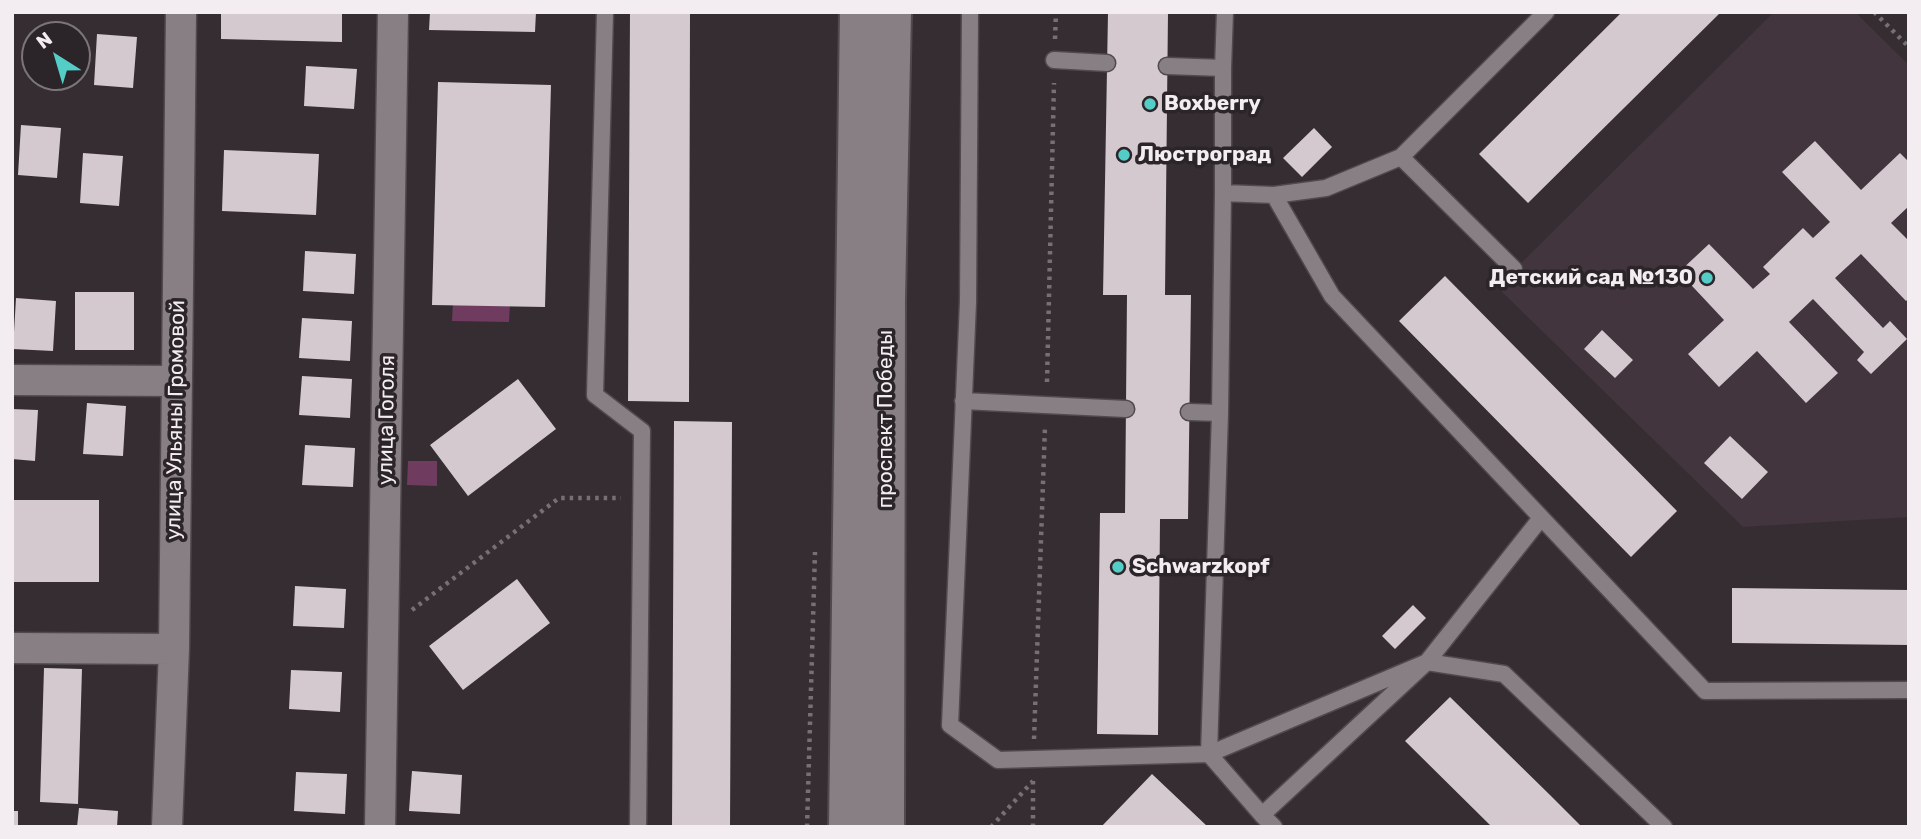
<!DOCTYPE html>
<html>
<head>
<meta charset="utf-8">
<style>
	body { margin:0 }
	#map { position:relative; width:1921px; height:839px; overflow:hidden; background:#352d32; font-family:Rubik,sans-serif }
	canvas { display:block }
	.frame { position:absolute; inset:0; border:14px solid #f3edf1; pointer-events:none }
	.north { position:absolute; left:21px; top:21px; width:70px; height:70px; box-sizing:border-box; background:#2b2428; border:2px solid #7b7478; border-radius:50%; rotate:323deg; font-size:19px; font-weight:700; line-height:28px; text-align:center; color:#f3edf1 }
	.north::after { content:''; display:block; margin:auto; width:24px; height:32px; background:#54cdc6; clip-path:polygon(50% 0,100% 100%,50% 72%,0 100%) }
</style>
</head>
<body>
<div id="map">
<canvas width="1921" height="839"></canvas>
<div class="frame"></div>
<div class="north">N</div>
</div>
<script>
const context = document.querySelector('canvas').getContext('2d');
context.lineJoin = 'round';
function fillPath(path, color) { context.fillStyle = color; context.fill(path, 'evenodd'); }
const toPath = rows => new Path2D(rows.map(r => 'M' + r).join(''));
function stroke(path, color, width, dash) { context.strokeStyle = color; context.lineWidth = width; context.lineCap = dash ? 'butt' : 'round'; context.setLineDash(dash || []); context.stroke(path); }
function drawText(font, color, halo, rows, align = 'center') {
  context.font = font + ' Rubik,sans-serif'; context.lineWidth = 7; context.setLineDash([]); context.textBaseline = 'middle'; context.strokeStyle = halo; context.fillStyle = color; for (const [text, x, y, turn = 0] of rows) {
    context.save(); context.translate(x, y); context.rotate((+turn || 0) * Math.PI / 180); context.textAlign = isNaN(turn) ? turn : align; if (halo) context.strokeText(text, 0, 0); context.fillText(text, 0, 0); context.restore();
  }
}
fillPath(toPath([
	[1774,12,1855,12,1909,65,1909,517,1743,527,1497,287]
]), '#42353d');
fillPath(toPath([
	[454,283,511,285,509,322,452,321],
	[408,461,437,461,437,486,407,485]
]), '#6f3b5f');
fillPath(toPath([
	[221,12,342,12,342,42,221,39],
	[430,12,536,12,535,32,429,30],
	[630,12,690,12,689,402,628,401],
	[1108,12,1168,12,1165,295,1191,295,1188,519,1160,519,1158,735,1097,734,1100,513,1125,513,1127,295,1103,295],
	[1622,12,1721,12,1528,203,1479,154],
	[97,34,137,37,133,88,94,85],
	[306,66,357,69,354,109,304,106],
	[438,82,551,85,545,307,432,305],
	[21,125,61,128,57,178,18,175],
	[1314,128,1332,147,1302,177,1283,158],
	[1815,141,1861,190,1900,153,1909,162,1909,206,1891,223,1909,241,1909,298,1906,301,1861,254,1835,278,1883,328,1890,321,1907,339,1871,374,1857,360,1864,352,1813,299,1789,322,1838,373,1806,403,1757,351,1719,387,1688,354,1724,320,1679,272,1709,244,1753,289,1770,274,1763,267,1803,228,1813,238,1830,222,1782,172],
	[224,150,319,154,316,215,222,211],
	[83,153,123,156,119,206,80,203],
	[305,251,356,254,354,294,303,291],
	[1445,276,1677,511,1631,557,1399,321],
	[75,292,134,292,134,350,75,350],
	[16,298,56,301,53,351,13,349],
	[302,318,352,321,350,361,299,358],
	[1602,330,1633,360,1615,378,1584,349],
	[302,376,352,379,350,418,299,415],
	[518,379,556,429,468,496,430,445],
	[87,403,126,406,123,456,83,454],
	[12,409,38,410,35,461,12,459],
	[674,421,732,422,730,827,672,827],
	[1730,436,1768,472,1742,499,1704,463],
	[305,445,355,448,353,487,302,485],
	[12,500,99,500,99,582,12,582],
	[517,579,550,623,463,690,429,646],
	[295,586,346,589,344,628,293,626],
	[1732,588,1909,590,1909,645,1732,643],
	[1413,605,1426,618,1395,649,1382,636],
	[44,668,82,669,78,804,40,802],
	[291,670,342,672,340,712,289,709],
	[1450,697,1550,795,1582,827,1492,827,1405,741],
	[412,771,462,775,460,814,409,811],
	[296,772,347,774,345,814,294,811],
	[1152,774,1208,827,1101,827],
	[79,808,118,811,117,827,77,827],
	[12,811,18,811,18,827,12,827]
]), '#d3c9cf');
const service = toPath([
	[605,12,595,395,642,431,638,827],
	[970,12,968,302,950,725,998,760,1209,754,1427,662,1504,674,1664,827],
	[1225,12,1223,68,1223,193,1274,195,1326,188,1401,157,1546,12],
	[1054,60,1107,63],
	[1167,66,1223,68],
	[1401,157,1514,269],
	[1223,193,1220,413,1209,754,1262,815],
	[1274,195,1332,296,1705,691,1909,690],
	[963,401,1126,409],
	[1189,412,1220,413],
	[1274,827,1262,815,1427,662,1541,518]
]);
const minor = toPath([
	[12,380,177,381],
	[12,648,174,649],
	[167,827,174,649,181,12],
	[380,827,393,12]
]);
const secondary = toPath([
	[848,827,859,12],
	[885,827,886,299,892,12]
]);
stroke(service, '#504a4e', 19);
stroke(minor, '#504a4e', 33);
stroke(secondary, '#504a4e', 42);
stroke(toPath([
	[1874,12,1909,47],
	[1055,39,1056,12],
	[1047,382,1054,83],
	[412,610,559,498,621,498],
	[1034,739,1045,426],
	[807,827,815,552],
	[991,827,1033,781],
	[1033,827,1033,779]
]), '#766f74', 4.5, [3.5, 5]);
stroke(service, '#887f85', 16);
stroke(minor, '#887f85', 30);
stroke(secondary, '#887f85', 38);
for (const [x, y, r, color] of [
	[1150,104,7,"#54cdc6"],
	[1124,155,7,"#54cdc6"],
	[1707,278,7,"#54cdc6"],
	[1118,567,7,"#54cdc6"]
]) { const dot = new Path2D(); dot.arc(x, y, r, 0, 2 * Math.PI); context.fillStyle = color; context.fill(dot); stroke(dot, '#2b2428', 2.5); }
drawText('bold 21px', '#f3edf1', '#2b2428', [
	["Boxberry",1164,104],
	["Люстроград",1138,155],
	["Детский сад №130",1693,278,"right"],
	["Schwarzkopf",1132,567]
], 'left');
drawText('21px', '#f3edf1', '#2b2428', [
	["проспект Победы",886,419,-90],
	["улица Ульяны Громовой",176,420,-89],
	["улица Гоголя",387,420,-89]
]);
</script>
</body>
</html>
